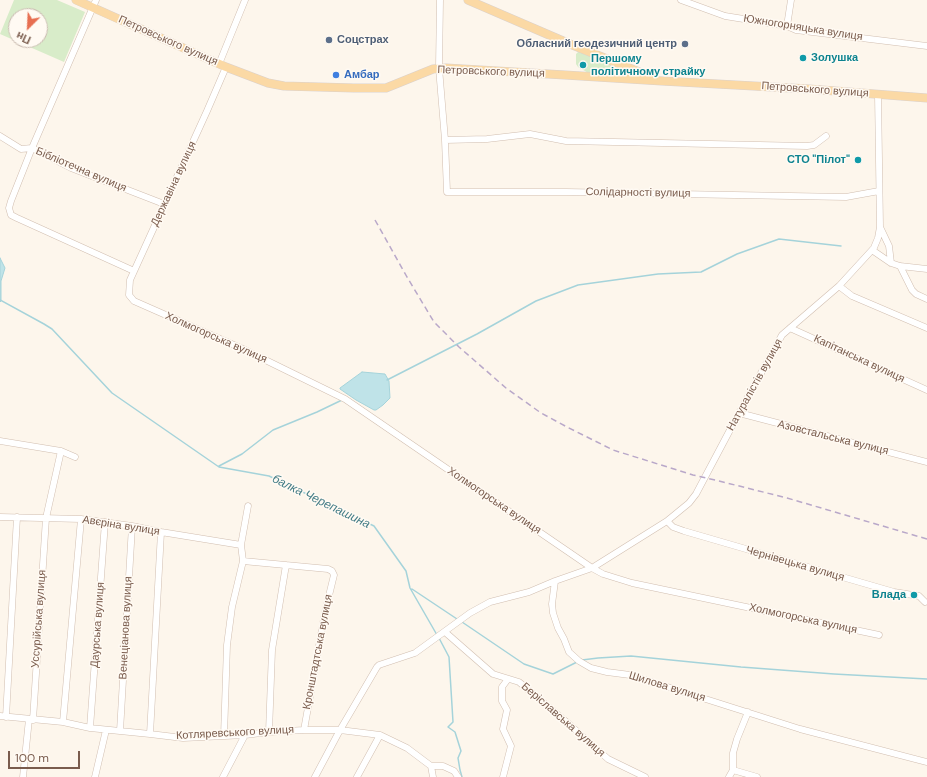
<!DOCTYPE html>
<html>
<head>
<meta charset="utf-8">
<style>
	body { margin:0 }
	#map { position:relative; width:927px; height:777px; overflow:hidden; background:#fdf6ec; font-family:"DM Sans",sans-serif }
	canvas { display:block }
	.north { position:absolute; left:8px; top:8px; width:40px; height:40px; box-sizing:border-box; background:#fffaf3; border:1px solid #cabbb1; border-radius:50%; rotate:204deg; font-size:11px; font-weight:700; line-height:16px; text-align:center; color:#7a5c4d }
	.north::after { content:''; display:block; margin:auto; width:14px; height:18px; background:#e76f51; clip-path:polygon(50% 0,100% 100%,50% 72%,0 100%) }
	.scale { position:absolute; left:8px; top:751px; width:72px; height:18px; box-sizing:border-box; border:2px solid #7a5c4d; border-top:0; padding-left:5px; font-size:12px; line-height:14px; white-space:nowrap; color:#7a5c4d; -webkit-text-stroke:3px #fffaf3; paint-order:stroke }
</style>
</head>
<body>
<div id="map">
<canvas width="927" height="777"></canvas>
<div class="north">Пн</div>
<div class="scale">100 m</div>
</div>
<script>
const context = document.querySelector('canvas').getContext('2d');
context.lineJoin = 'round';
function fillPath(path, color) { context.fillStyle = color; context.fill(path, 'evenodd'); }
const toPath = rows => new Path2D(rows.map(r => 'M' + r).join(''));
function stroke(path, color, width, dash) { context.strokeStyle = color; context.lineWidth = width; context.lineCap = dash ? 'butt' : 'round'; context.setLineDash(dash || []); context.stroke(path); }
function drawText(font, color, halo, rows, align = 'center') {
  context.font = font + ' "DM Sans",sans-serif'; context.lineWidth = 3; context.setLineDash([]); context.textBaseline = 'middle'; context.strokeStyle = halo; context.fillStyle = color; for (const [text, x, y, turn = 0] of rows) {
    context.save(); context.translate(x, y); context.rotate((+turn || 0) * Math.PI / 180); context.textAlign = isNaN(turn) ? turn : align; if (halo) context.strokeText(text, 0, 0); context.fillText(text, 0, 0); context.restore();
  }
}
fillPath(toPath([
	[14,0,57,0,85,12,64,62,0,34],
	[16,16,40,16,40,40,16,40],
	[578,52,581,52,611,65,613,68,613,71,610,73,588,73,585,71,578,67,576,64,576,54]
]), '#d8ecc9');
const water = toPath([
	[0,258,5,268,1,281,1,301,0,302,0,258],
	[362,372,385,374,389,381,390,398,383,405,376,410,374,410,356,400,340,389,340,388,362,372]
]);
fillPath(water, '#bfe3e8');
stroke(water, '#a5d3da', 1);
stroke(toPath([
	[0,300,44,324,52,329,112,393,219,467,269,476,374,526,406,571,410,588,437,635],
	[387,380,477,334,536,301,578,285,658,274,701,272,737,254,779,239,841,246],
	[219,466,242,454,273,430,317,412,342,400],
	[412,589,457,619],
	[462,622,524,664,553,674,577,662],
	[439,638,449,657,453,722,448,727,455,732,461,751,458,758,460,770,462,777],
	[582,660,598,658,631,656,741,667,834,674,927,679]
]), '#a5d3da', 1.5);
const minor = toPath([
	[96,0,32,148,11,201,9,208,11,215,17,218,134,271],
	[440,0,439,68,445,140,447,192,566,192,846,197,879,191],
	[681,0,725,16,787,26,796,30,927,46],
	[787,26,791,0],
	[219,64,245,0],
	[226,67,207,111,130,280,129,295,134,301,243,349,345,399,592,568,603,574,632,583,879,635],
	[0,136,21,149,32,148,71,168,164,204],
	[445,140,487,139,530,134,566,141,807,146,814,145,826,136],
	[880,227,889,246,891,263],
	[872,250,891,263,900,266,927,269],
	[900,266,912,290,916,294,927,299],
	[839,286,852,296,927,328],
	[790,328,927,390],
	[739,413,927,462],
	[0,441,61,451,75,457],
	[0,517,81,519,132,526,161,532,241,545],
	[667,521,673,527,684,531,894,592,919,596,925,602],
	[243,561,328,569,332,571,334,575,325,612,304,730],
	[555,581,552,604,553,613,558,628,564,639,569,652,579,661,591,668,607,672,630,675,800,729,927,762],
	[445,632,493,674,519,682,570,725,608,759,645,777],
	[0,716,63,722,90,728,150,734,183,738,245,735,269,732,304,730,340,730,380,735,407,748,431,766,443,766,454,771,458,777],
	[6,717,17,517],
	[33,720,46,518,61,451],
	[63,722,81,519],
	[90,728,105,522],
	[120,731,132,526],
	[269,732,272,650,286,565],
	[150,734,161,532],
	[224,736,227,645,232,607,243,561,241,545,248,506],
	[431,766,433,777],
	[733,770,757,777],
	[23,777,29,719],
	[95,777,106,730],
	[223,777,245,735],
	[315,777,340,730,377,667,379,665,415,653,470,613,490,602,529,592,555,581,592,568,667,521,689,503,696,494,739,413,782,335,839,286,872,250,873,250,878,238,880,227,878,94],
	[357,777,380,735],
	[503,777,511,746,503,729,507,710,502,701,502,687,508,679],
	[729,777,733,770,733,753,737,739,748,712]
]);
const major = toPath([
	[76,0,226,67,268,83,284,86,354,88,386,88,433,69,446,68,565,75,662,81,809,89,927,98],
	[468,0,570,44,654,78]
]);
stroke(minor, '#d1beb0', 7);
stroke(major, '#dad1cd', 9);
stroke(minor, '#fff', 6);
stroke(major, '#fbd9a5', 8);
stroke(toPath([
	[375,220,407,277,434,322,459,347,506,388,541,413,567,427,613,450,693,475,719,481,787,498,927,539]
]), '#b9a8c9', 1.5, [6, 4]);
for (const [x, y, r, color] of [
	[329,40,4,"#5c6f8a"],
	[685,44,4,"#5c6f8a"],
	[803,58,4,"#0f9aa8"],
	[583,65,4,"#0f9aa8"],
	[336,75,4,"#3f7fe0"],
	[858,160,4,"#0f9aa8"],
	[914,595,4,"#0f9aa8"]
]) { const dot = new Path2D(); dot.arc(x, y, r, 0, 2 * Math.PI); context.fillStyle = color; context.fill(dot); stroke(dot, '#fffaf3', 1.5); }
drawText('11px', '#7a5c4d', '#fffaf3', [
	["Южногорняцька вулиця",803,28,9],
	["Петровського вулиця",168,41,24],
	["Петровського вулиця",491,72,2],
	["Петровського вулиця",815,90,4],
	["Бібліотечна вулиця",81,170,23],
	["Державіна вулиця",174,184,-65],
	["Солідарності вулиця",638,193,1],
	["Холмогорська вулиця",216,338,24],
	["Капітанська вулиця",859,359,25],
	["Натуралістів вулиця",755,385,-61],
	["Азовстальська вулиця",833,438,14],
	["Холмогорська вулиця",494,501,34],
	["Авєріна вулиця",121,526,9],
	["Чернівецька вулиця",795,564,16],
	["Уссурійська вулиця",39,619,-86],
	["Холмогорська вулиця",803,619,12],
	["Даурська вулиця",98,625,-86],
	["Венеціанова вулиця",126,628,-87],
	["Кронштадтська вулиця",318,652,-79],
	["Шилова вулиця",667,687,17],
	["Беріславська вулиця",563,720,41],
	["Котляревського вулиця",235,733,-3]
]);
drawText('bold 11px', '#4e5e75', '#fffaf3', [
	["Соцстрах",337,40],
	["Обласний геодезичний центр",677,44,"right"]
], 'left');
drawText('bold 11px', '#0d838f', '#fffaf3', [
	["Золушка",811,58],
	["Першому",591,59],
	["політичному страйку",591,72],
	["СТО \"Пілот\"",850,160,"right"],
	["Влада",906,595,"right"]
], 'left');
drawText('bold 11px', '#366cbe', '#fffaf3', [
	["Амбар",344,75]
], 'left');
drawText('italic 12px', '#437c86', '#fffaf3', [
	["балка Черепашина",321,502,26]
]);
</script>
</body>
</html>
